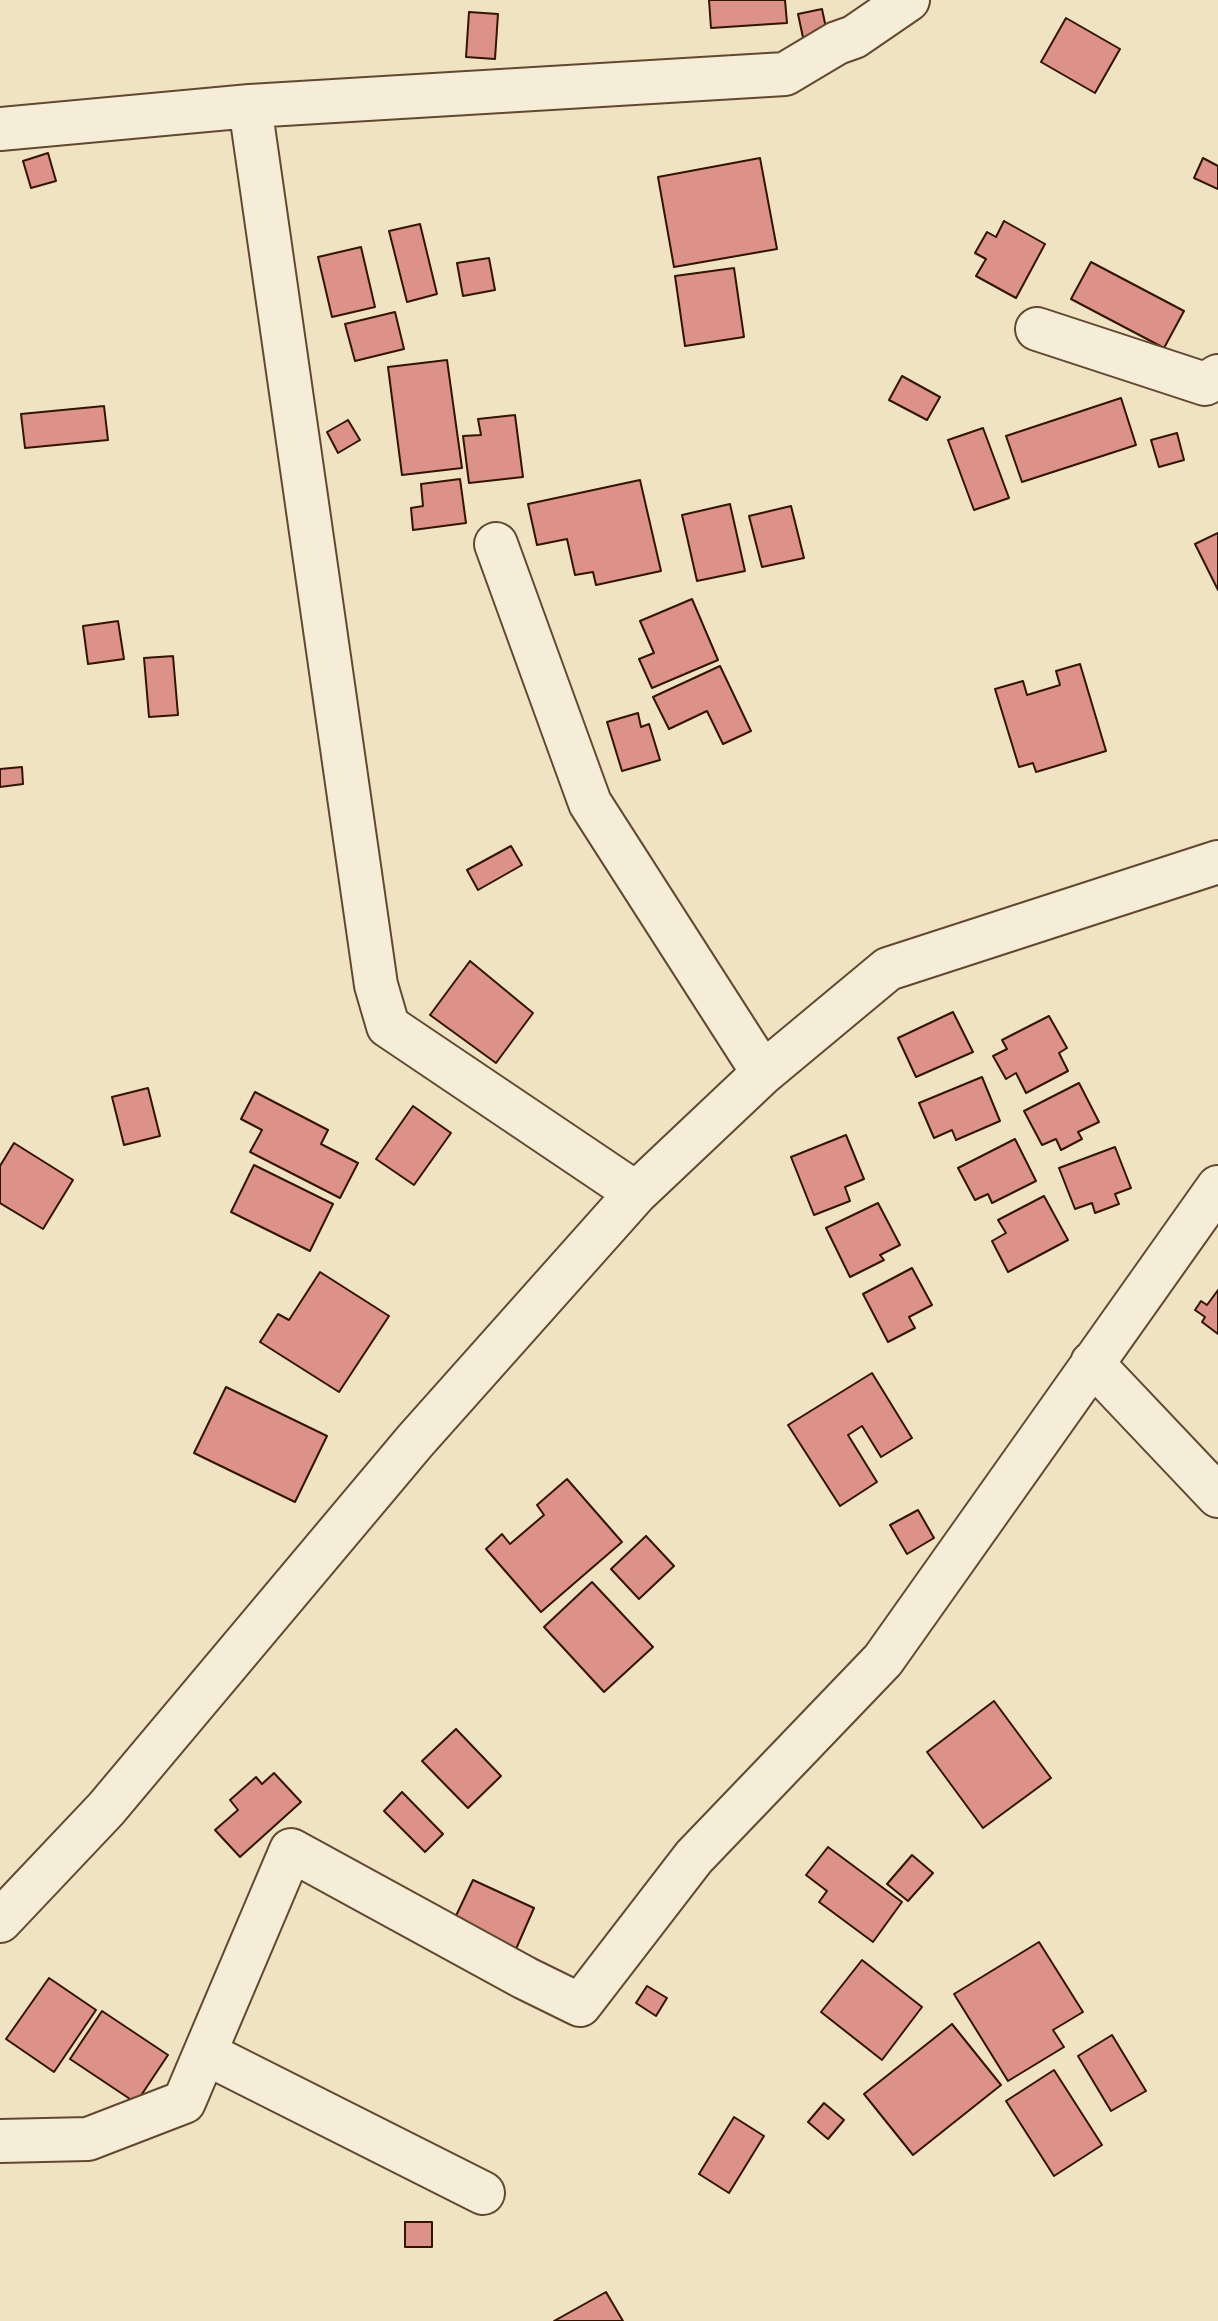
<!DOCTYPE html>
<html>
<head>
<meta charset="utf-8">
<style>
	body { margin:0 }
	canvas { display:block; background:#efe3c1 }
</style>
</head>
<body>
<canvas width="1218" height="2321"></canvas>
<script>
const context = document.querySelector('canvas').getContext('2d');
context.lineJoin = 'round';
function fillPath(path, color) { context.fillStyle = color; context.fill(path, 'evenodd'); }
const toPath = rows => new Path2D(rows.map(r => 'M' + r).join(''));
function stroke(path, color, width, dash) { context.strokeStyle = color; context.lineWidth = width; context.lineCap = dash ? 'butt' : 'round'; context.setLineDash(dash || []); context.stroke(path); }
const building = toPath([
	[709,0,785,0,787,23,711,28,709,0],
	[822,9,829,42,805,47,798,14,822,9],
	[469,12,498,14,495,59,466,57,469,12],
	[1066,18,1120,49,1095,93,1041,62,1066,18],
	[48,153,56,181,31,188,23,161,48,153],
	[760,158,777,249,674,267,658,177,760,158],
	[1203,158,1218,166,1218,189,1194,178,1203,158],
	[1004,221,1045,244,1016,298,976,276,986,259,975,253,987,232,996,237,1004,221],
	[420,224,437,294,407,302,389,231,420,224],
	[361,247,375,307,332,317,318,257,361,247],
	[489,258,495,290,463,296,457,263,489,258],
	[1091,262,1184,311,1164,348,1071,299,1091,262],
	[734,268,744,337,685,346,675,276,734,268],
	[395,312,404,349,355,361,345,324,395,312],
	[447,360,462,468,402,475,388,367,447,360],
	[902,376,940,397,927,420,889,400,902,376],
	[1121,398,1136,445,1022,482,1006,436,1121,398],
	[104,406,108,440,25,448,21,414,104,406],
	[515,415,523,477,469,483,463,436,481,435,478,419,515,415],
	[348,420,360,440,338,453,327,432,348,420],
	[983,428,1009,498,974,510,948,440,983,428],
	[1177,433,1184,460,1159,467,1151,440,1177,433],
	[460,479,466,523,413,530,411,508,423,506,421,484,460,479],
	[640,480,661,571,596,585,593,572,575,575,567,539,537,545,528,504,640,480],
	[730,504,745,571,697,581,682,515,730,504],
	[791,506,804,558,762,567,749,516,791,506],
	[1218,533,1218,590,1195,544,1218,533],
	[692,599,718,660,652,688,639,659,654,653,640,621,692,599],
	[118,621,124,659,88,664,83,626,118,621],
	[173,656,178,715,149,717,144,658,173,656],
	[1080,664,1106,751,1036,772,1033,763,1019,767,995,689,1023,681,1027,695,1060,685,1056,671,1080,664],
	[720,666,751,731,723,744,707,711,669,729,653,697,720,666],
	[638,713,641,727,649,724,660,760,622,771,607,722,638,713],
	[22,767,23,784,0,787,0,769,22,767],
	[511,846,522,865,478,890,467,870,511,846],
	[470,961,533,1013,496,1063,430,1015,470,961],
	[953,1012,973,1052,916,1077,898,1038,953,1012],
	[1049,1016,1067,1048,1059,1053,1068,1071,1026,1093,1016,1073,1006,1079,993,1056,1007,1049,1002,1040,1049,1016],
	[982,1077,1000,1121,956,1140,952,1130,934,1138,919,1103,982,1077],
	[1079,1083,1099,1122,1078,1132,1082,1139,1061,1150,1056,1139,1042,1145,1024,1111,1079,1083],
	[148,1088,160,1136,124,1145,112,1097,148,1088],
	[255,1092,328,1130,321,1144,358,1163,340,1198,250,1152,262,1130,241,1119,255,1092],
	[413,1106,451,1133,414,1185,376,1159,413,1106],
	[846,1135,864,1179,845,1187,850,1201,814,1215,791,1157,846,1135],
	[1015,1139,1036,1181,992,1203,988,1194,975,1200,958,1168,1015,1139],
	[14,1143,73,1180,43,1229,0,1203,0,1166,14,1143],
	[1115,1147,1131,1188,1115,1194,1119,1204,1095,1213,1092,1203,1075,1209,1059,1168,1115,1147],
	[254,1165,333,1204,310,1251,231,1212,254,1165],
	[1044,1196,1068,1240,1008,1272,992,1241,1006,1233,998,1220,1044,1196],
	[878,1203,900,1245,880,1255,884,1260,850,1277,826,1228,878,1203],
	[912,1268,932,1305,909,1317,915,1328,888,1342,863,1294,912,1268],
	[320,1272,389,1316,339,1392,260,1342,278,1314,289,1320,320,1272],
	[1218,1290,1218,1334,1202,1322,1205,1317,1195,1310,1201,1301,1207,1305,1218,1290],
	[872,1373,912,1438,881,1457,862,1426,848,1435,877,1482,840,1506,788,1425,872,1373],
	[226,1387,327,1436,295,1502,194,1453,226,1387],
	[567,1479,622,1542,541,1612,486,1549,502,1534,510,1544,544,1515,537,1505,567,1479],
	[918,1510,934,1538,907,1554,890,1525,918,1510],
	[646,1536,674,1566,639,1599,611,1569,646,1536],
	[592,1582,653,1647,604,1692,544,1627,592,1582],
	[994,1701,1051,1778,983,1828,927,1752,994,1701],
	[456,1729,501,1776,468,1808,422,1761,456,1729],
	[274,1773,301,1802,240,1857,215,1830,238,1810,230,1800,256,1777,262,1784,274,1773],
	[402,1792,443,1834,425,1852,384,1811,402,1792],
	[828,1847,902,1902,873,1942,819,1902,827,1891,806,1875,828,1847],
	[912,1855,933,1873,908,1901,887,1884,912,1855],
	[473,1880,534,1908,516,1949,454,1920,473,1880],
	[1039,1942,1083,2012,1053,2030,1064,2047,1008,2081,954,1994,1039,1942],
	[862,1960,922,2007,882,2060,821,2012,862,1960],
	[49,1978,96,2010,54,2072,6,2039,49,1978],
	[647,1986,667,1998,656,2016,636,2003,647,1986],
	[102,2011,168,2055,136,2103,70,2059,102,2011],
	[952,2024,1001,2085,913,2155,864,2094,952,2024],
	[1112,2035,1146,2091,1111,2111,1078,2056,1112,2035],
	[1054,2070,1102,2145,1054,2176,1006,2101,1054,2070],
	[824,2103,844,2120,828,2139,808,2122,824,2103],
	[734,2117,764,2136,729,2193,699,2174,734,2117],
	[405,2222,432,2222,432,2247,405,2247,405,2222],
	[606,2292,623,2321,554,2321,606,2292]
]);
fillPath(building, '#dc9189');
stroke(building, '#331400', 2);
const minor = toPath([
	[250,106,376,985,388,1026,636,1193],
	[0,129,250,106,785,74,837,43,854,37,908,0],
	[1037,329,1205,384,1218,376],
	[496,544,590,803,763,1073],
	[1092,1363,1218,1496],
	[0,1921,106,1809,415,1441,636,1193,763,1073,888,969,1218,862],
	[205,2053,483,2193],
	[0,2141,88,2139,184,2102,291,1850,525,1978,580,2005,694,1857,883,1660,1218,1187]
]);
stroke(minor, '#624830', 46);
stroke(minor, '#f5edd7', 42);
</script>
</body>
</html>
